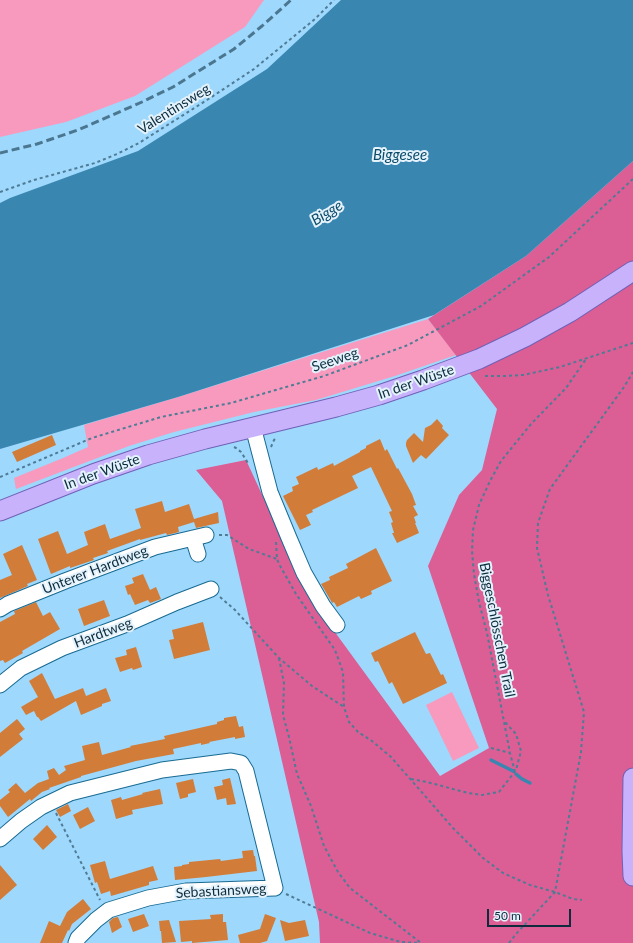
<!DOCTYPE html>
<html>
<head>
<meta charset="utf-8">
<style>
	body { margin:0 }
	#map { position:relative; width:633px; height:943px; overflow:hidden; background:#9ed8fc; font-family:Lato,sans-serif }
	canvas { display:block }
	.scale { position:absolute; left:487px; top:909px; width:84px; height:18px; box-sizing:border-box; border:2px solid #0c2c3d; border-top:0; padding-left:5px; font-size:12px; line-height:14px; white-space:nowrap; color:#0c2c3d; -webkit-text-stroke:3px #e4f2fc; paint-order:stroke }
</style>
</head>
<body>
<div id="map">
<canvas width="633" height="943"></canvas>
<div class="scale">50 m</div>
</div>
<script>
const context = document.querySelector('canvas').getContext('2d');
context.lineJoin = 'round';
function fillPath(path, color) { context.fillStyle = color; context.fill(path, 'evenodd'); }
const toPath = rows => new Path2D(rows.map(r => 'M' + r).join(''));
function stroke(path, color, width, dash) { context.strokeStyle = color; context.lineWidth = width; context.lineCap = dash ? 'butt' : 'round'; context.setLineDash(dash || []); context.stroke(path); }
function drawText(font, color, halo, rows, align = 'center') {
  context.font = font + ' Lato,sans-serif'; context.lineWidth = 4; context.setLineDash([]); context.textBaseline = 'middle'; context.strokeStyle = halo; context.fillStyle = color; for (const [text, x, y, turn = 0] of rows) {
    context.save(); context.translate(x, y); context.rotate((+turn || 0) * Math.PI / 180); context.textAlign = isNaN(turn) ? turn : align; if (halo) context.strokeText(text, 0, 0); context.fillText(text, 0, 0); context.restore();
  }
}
fillPath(toPath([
	[0,0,264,0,245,27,135,96,66,122,0,137],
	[428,319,456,355,395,376,316,400,254,412,174,432,129,446,16,489,14,478,63,458,88,447,84,425,178,397],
	[452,692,479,748,453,761,426,705]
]), '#f89abe');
fillPath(toPath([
	[633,161,633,943,320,943,319,922,222,501,196,470,246,460,310,598,440,776,489,748,428,566,459,495,482,470,497,409,428,319,526,256]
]), '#db5e94');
fillPath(toPath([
	[341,0,633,0,633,161,526,256,434,315,178,397,0,449,0,203,10,198,138,151,267,69]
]), '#3987b1');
stroke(toPath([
	[491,760,513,771],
	[516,774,522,779,530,783]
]), '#3987b1', 3.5);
fillPath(toPath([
	[437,419,443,426,442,428,449,435,426,459,421,455,413,463,406,446,406,443,407,440,414,433,423,442,425,428,431,425],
	[52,435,56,445,17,462,12,452],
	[380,439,385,451,387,449,397,469,398,468,412,494,416,505,413,506,418,515,414,517,416,523,415,523,419,533,397,543,392,533,394,533,391,523,393,522,389,512,392,511,371,467,352,476,358,488,312,510,313,512,306,515,311,525,300,530,283,496,293,491,292,487,299,484,296,477,317,467,318,470,333,463,334,466,360,452,360,451,366,448,366,446],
	[162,501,165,512,189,504,194,519,218,512,219,523,196,528,194,522,178,527,179,532,167,535,166,533,140,540,140,539,107,551,108,553,93,558,94,560,70,568,70,566,51,574,38,539,58,531,67,554,88,545,84,532,105,524,110,539,141,528,135,509],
	[22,545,37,580,27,584,28,586,0,598,0,580,12,575,3,554],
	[376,548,392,581,371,591,372,594,361,599,359,596,337,607,334,602,332,603,331,601,321,584,330,580,329,577,348,568,346,564],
	[143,574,150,590,156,587,161,599,150,603,148,600,135,605,130,594,128,595,125,586,134,583,132,578],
	[104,600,110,616,84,626,78,609],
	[36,602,43,616,50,612,60,629,22,651,23,653,5,663,3,660,0,661,0,622,15,614,14,611],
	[203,622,210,650,174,659,169,640,174,639,172,630],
	[415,632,426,654,430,653,441,675,443,674,447,683,403,704,392,682,389,684,378,661,375,662,371,653],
	[136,647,142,667,133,670,132,668,120,672,115,658,127,655,126,650],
	[42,673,55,699,83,688,86,696,106,688,111,701,102,704,102,706,81,715,76,701,41,721,38,717,37,717,34,711,26,715,21,707,38,697,29,681],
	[236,716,239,727,243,726,245,737,235,739,235,737,209,742,210,743,201,745,201,743,173,749,174,754,136,761,81,776,81,777,49,788,50,789,42,792,31,801,30,799,8,817,0,806,0,800,10,792,8,790,16,783,25,793,38,783,49,779,47,771,54,768,59,775,66,770,64,766,85,760,82,746,99,742,102,755,131,747,130,746,165,739,164,736,217,724,217,722,224,720,224,718],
	[17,719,25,729,19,734,23,739,0,757,0,733],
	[230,778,236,804,227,805,226,798,217,800,214,787,223,785,222,780],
	[193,779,196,792,188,794,188,797,180,799,176,783],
	[160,789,163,804,132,810,133,814,116,819,111,800,121,797,122,800,143,794,142,793],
	[68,804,71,811,60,817,56,810],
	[88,807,95,821,80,829,73,815],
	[47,825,57,837,43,850,33,839],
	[253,850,254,856,255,856,257,871,206,877,175,880,174,867,182,866,182,865,189,864,189,862,220,859,221,861,243,858,242,851],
	[105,861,110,879,153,866,158,880,149,882,149,885,111,896,110,891,101,894,97,882,95,883,90,865],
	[0,865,17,885,0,900],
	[83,899,91,909,72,924,69,931,68,930,62,943,40,943,49,921,60,926,67,912],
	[144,914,149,926,133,932,128,919],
	[223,914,223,922,226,922,228,940,192,943,192,941,181,942,179,921,211,919,210,915],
	[265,914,276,918,267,941,260,943,240,943,238,935,260,929],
	[118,917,122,927,112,933,109,922,113,918],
	[169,920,176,942,162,943,161,931,160,931,159,921],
	[280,920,289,923,305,920,309,936,285,941]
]), '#d17c39');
const minor = toPath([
	[253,427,270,492,289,538,304,573,323,606,337,625],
	[193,538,198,554],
	[0,609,8,604,65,581,155,547,206,535],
	[0,685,21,668,62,648,127,624,177,602,211,589],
	[0,839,21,821,41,807,70,793,162,770,231,761,241,763,246,771,275,888,186,891,148,898,109,910,96,920,78,938,76,943]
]);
const major = toPath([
	[0,511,93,474,148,455,205,439,336,407,379,395,423,380,479,359,525,337,570,312,633,271],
	[633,778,632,851,633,876]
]);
stroke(minor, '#186a92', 17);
stroke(major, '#6f61b7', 21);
stroke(toPath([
	[0,192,34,180,95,163,117,154,139,143,207,100,254,69,315,19,334,0],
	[485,376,504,376,523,375,560,367,633,343],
	[234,447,236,448,241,452,248,463],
	[271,447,274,440,277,437],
	[0,477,92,438,161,417,231,403,324,376,408,345,481,306,549,257,633,179],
	[219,535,227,535,249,549,277,559],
	[276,542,277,559,279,564,296,594,335,650,343,672,344,707,349,722,358,732,372,741,391,757,453,828,483,858,503,873,530,885,555,892,573,899,582,900],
	[220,597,235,610,279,658,312,686,344,707],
	[279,658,284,683,283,715,289,737,297,774,311,806,324,846,338,872,350,888,421,943],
	[491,748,510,753],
	[515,772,510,753,487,633,479,602,474,574,472,551,473,530,479,505,490,481,501,461,531,424,566,388,586,359],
	[411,779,427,782,468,793,482,795,499,792,516,770,521,751,516,734,505,722],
	[56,813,100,900],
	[286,894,370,933,401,942,420,943],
	[509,943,516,934,555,892,581,752,584,712,548,595,537,548,538,523,550,489,624,387,633,372]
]), '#4f7b95', 2, [3, 3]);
stroke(minor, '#fff', 15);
stroke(major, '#c8b2fb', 19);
stroke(toPath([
	[0,153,37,144,78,130,142,102,173,87,234,49,262,26,291,0]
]), '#4b768f', 3, [8, 4]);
drawText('14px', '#0c2c3d', '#e4f2fc', [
	["Valentinsweg",174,109,-32],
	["Seeweg",335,360,-19],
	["In der Wüste",416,382,-19],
	["In der Wüste",102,472,-20],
	["Unterer Hardtweg",95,570,-21],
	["Biggeschlösschen Trail",497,630,79],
	["Hardtweg",103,633,-21],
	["Sebastiansweg",221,891,-3]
]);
drawText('italic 15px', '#0b4b69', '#e4f2fc', [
	["Biggesee",400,155],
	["Bigge",327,213,-32]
]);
</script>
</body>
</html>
